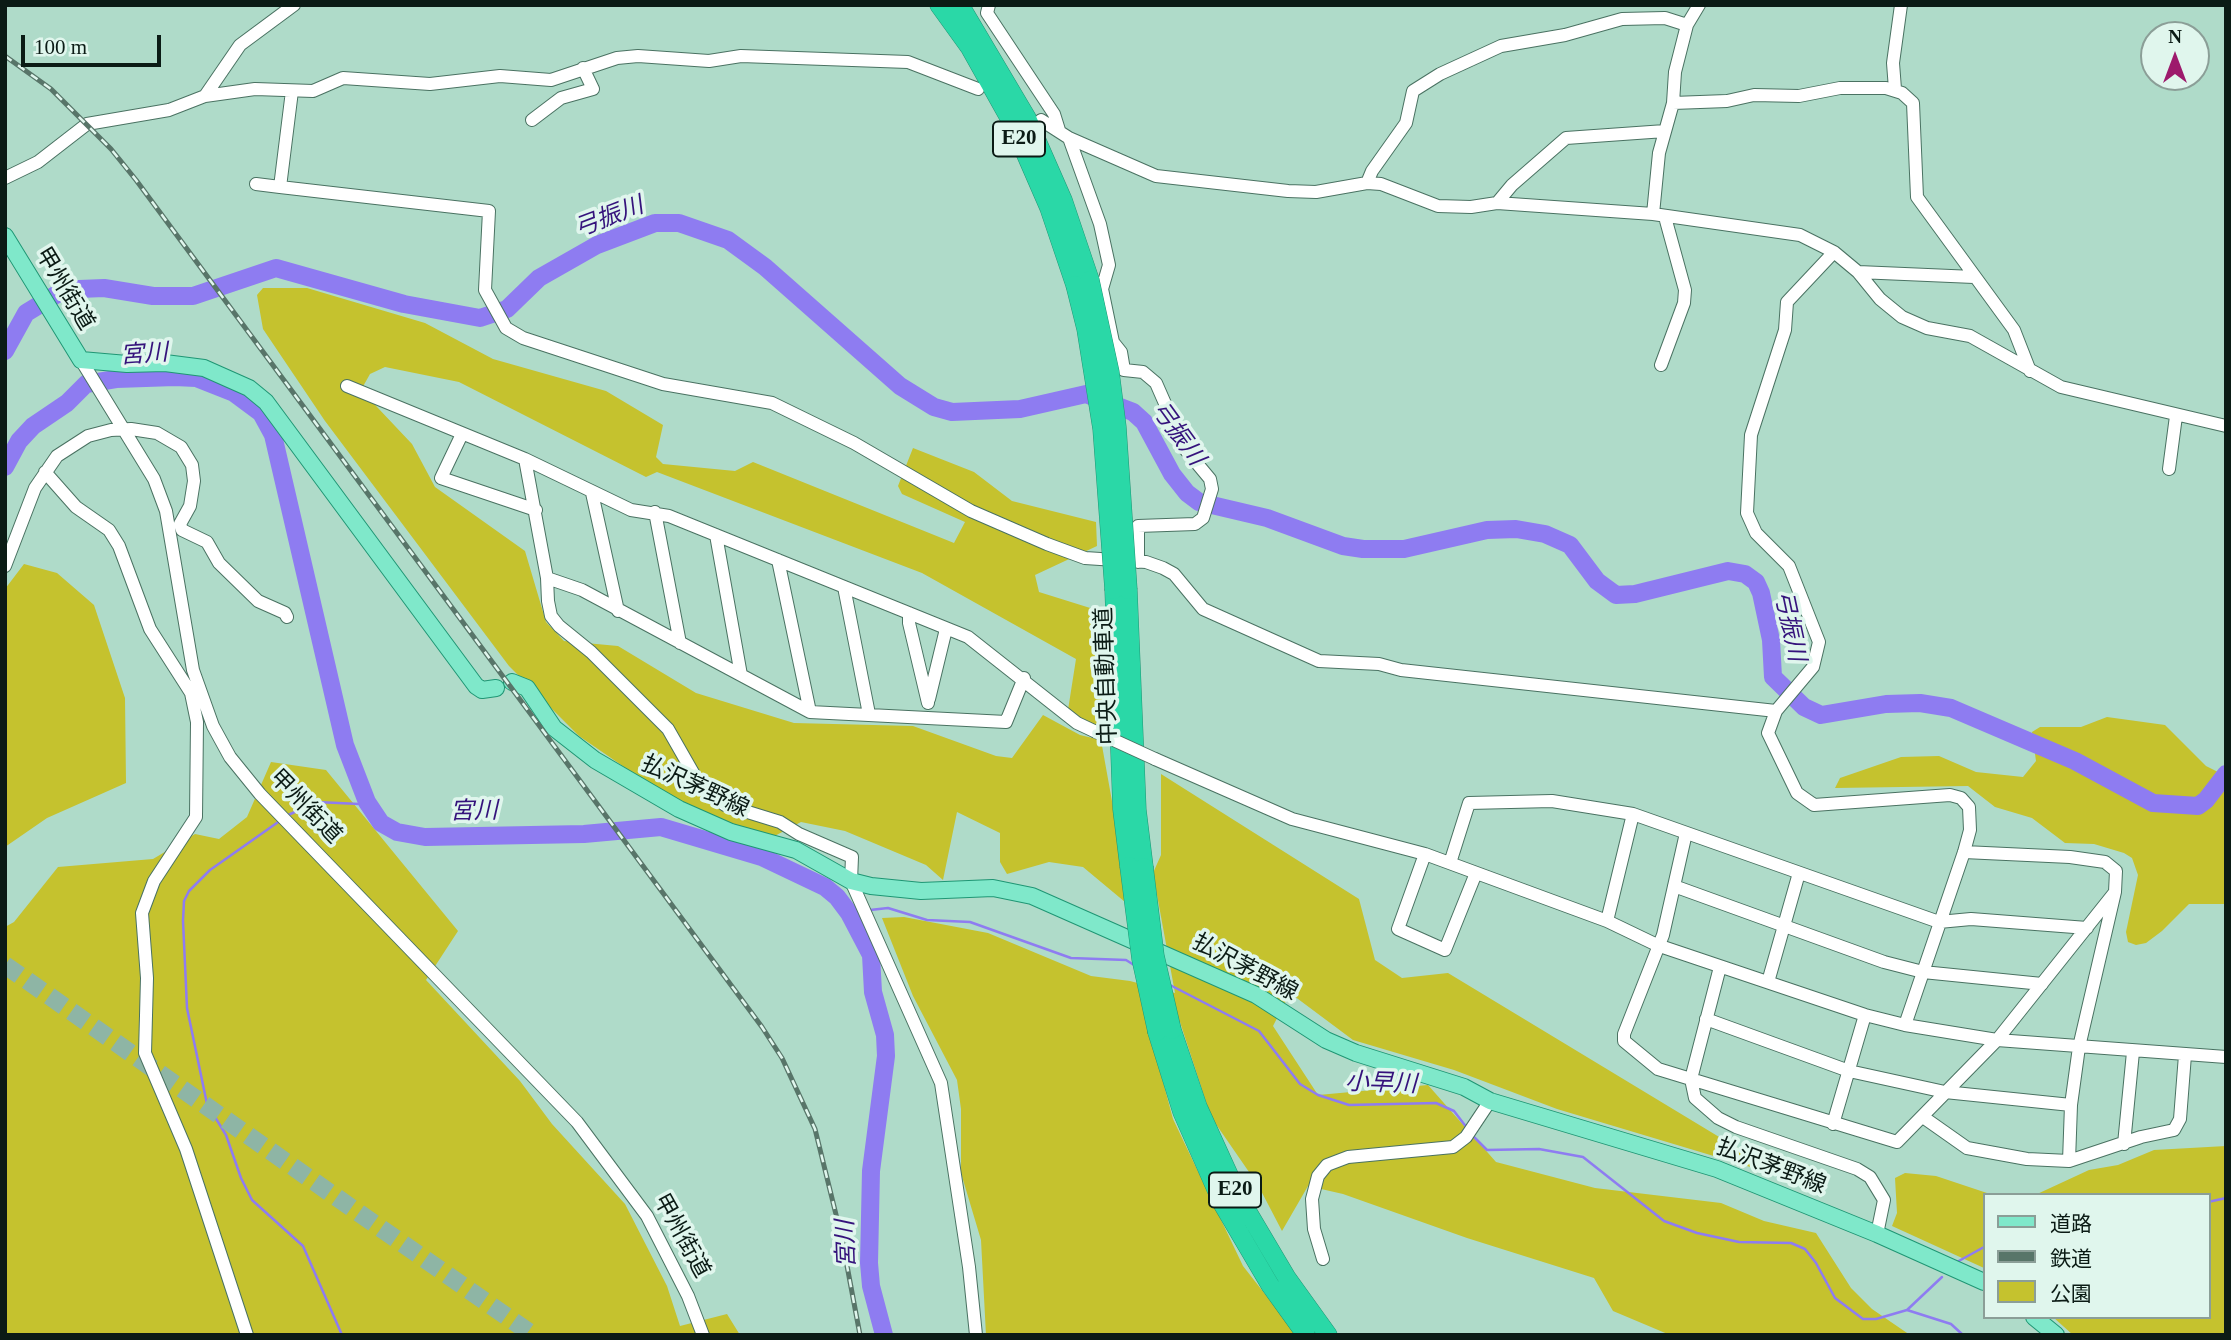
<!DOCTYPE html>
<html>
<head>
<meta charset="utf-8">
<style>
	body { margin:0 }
	#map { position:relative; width:2231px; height:1340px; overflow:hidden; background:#afdbc9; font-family:"Times New Roman","Noto Sans JP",serif }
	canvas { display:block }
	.frame { position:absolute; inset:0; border:7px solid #0b1b15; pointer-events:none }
	.legend { position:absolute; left:1983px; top:1193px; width:228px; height:126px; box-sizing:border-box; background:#e0f6ed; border:2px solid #8b9e97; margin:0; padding:9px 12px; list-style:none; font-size:21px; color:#0b1b15 }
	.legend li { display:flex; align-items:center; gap:14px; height:35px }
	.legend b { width:35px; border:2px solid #8b9e97 }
	.north { position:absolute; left:2140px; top:21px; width:70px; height:70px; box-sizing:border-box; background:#e0f6ed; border:2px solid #8b9e97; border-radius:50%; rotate:0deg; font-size:19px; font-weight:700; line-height:28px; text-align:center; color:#0b1b15 }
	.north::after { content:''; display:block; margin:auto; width:24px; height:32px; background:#9d1a6c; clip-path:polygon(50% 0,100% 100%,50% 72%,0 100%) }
	.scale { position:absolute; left:21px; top:35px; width:140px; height:32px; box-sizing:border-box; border:4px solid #0b1b15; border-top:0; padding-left:9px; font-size:21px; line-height:24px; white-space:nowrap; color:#0b1b15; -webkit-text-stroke:5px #e0f6ed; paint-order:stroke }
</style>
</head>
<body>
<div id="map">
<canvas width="2231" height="1340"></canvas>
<div class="frame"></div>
<ul class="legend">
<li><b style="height:9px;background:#7fe8ca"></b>道路</li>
<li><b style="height:9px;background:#587569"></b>鉄道</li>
<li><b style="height:19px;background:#c5c22e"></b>公園</li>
</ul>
<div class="north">N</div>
<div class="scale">100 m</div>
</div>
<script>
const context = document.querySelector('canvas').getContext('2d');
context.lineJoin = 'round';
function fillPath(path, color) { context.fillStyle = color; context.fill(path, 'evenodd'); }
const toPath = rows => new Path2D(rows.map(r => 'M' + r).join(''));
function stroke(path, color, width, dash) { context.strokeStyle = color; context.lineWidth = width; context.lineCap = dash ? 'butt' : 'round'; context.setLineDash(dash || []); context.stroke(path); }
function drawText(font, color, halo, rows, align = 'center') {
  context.font = font + ' "Times New Roman","Noto Sans JP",serif'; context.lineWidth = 7; context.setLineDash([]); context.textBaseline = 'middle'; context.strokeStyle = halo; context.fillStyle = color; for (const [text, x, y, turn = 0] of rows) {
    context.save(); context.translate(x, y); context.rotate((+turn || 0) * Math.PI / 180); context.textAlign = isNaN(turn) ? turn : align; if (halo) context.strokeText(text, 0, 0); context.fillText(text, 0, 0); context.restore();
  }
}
fillPath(toPath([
	[263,288,307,288,425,323,493,359,606,391,663,425,656,457,663,464,735,471,753,462,954,543,965,522,902,494,898,486,913,448,974,472,1012,501,1096,522,1097,546,1035,575,1039,592,1103,612,1102,731,1068,710,1076,659,922,573,657,472,646,477,459,382,385,367,370,374,361,390,412,444,435,487,525,551,546,622,564,641,618,646,696,693,794,723,913,726,996,756,1012,758,1043,715,1080,735,1101,740,1131,907,1083,867,1049,862,1007,874,1000,862,1000,833,957,812,943,880,926,865,845,831,801,822,769,839,678,804,579,736,509,666,325,421,263,329,257,295],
	[24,564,57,573,94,605,125,698,126,783,47,818,5,847,5,589],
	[2107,717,2165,725,2206,766,2226,776,2226,904,2189,904,2162,931,2146,943,2136,945,2128,942,2126,932,2138,875,2132,858,2124,853,2094,844,2065,843,2032,818,1995,807,1968,786,1835,788,1840,778,1901,757,1939,756,1976,772,2023,777,2036,761,2032,732,2040,727,2081,727],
	[271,762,326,770,458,931,426,980,520,1081,552,1124,625,1204,667,1286,680,1326,727,1314,740,1335,5,1335,5,927,14,922,58,867,153,859,195,834,219,839,247,817],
	[1161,774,1359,899,1375,960,1402,978,1448,973,1787,1178,1557,1109,1454,1070,1353,1040,1290,993,1273,1026,1318,1095,1428,1085,1496,1162,1595,1188,1721,1203,1764,1221,1816,1233,1851,1288,1872,1309,1910,1335,1670,1335,1613,1311,1594,1278,1467,1238,1343,1194,1308,1186,1282,1231,1258,1185,1211,1117,1180,1022,1148,1026,1173,1119,1243,1266,1297,1335,986,1335,981,1240,961,1173,961,1109,957,1080,913,996,882,918,904,917,988,933,1091,976,1130,981,1175,993,1153,873,1161,855],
	[2226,1146,2226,1335,2073,1335,2053,1317,2208,1317,2208,1195,2035,1195,2089,1170,2118,1165,2154,1150],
	[1905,1173,1936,1176,1993,1195,1984,1195,1984,1268,1892,1226,1897,1213,1895,1178]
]), '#c5c22e');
stroke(toPath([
	[286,816,317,802,359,804,367,802],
	[281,820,210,870,189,891,184,901,183,921,187,1008,207,1104,226,1135,241,1178,252,1200,303,1246,342,1335],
	[870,910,888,908,927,920,970,922,1071,958,1126,960,1134,965],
	[849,913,860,912],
	[1170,985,1259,1031,1300,1084,1318,1095,1349,1105,1436,1103,1454,1111,1467,1128],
	[1473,1136,1487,1150,1539,1149,1583,1157,1664,1221,1697,1233,1739,1242,1791,1243,1805,1249,1816,1263,1835,1298,1863,1319,1876,1319,1907,1310,1951,1324,1963,1335],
	[2208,1202,2226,1198],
	[1957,1262,1984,1247],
	[1907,1310,1942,1277]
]), '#8e7cf1', 2.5);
stroke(toPath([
	[5,351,26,313,57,294,79,289,104,288,153,296,193,296,276,268,404,304,480,318,507,309,539,278,597,245,655,223,679,223,728,240,765,267,900,386,934,407,952,412,1020,409,1086,394,1133,412,1144,422,1172,474,1187,493,1199,502,1267,518,1343,546,1363,549,1404,549,1487,530,1516,529,1545,534,1570,545,1597,581,1616,595,1635,594,1728,571,1745,574,1756,582,1761,593,1771,640,1773,677,1804,707,1821,715,1886,704,1920,703,1951,708,2075,761,2153,803,2198,806,2206,800,2226,774],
	[5,467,19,441,33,426,67,403,86,384,116,379,175,377,196,378,234,393,261,413,273,435,345,745,367,802,381,823,397,832,425,837,584,834,661,827,762,857,825,887,837,897,849,913,871,955,873,992,885,1035,886,1056,871,1171,869,1263,871,1286,884,1335]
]), '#8e7cf1', 18);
stroke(toPath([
	[5,965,533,1335]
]), '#8eb5a5', 18, [18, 9]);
const minor = toPath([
	[989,5,987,13,1054,114,1059,130],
	[1895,89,1893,63,1901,5],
	[292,91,280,187,489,211,485,290,506,328,523,338,663,384,772,403,854,443,971,511,1047,544,1085,558,1146,562,1163,568,1174,574,1203,609,1319,661,1379,664,1401,670,1776,711],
	[205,96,240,45,294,5],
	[1673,103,1727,101,1754,95,1799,96,1840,88,1886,88,1902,93,1913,103,1917,197,2014,330,2030,371],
	[532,120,561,98,593,89,583,68],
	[1041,120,1069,138,1156,176,1288,191,1316,192,1367,183,1381,184,1438,206,1471,207,1497,203,1653,214,1800,235,1834,252,1858,272,1880,299,1902,317,1927,328,1970,336,2061,387,2226,426],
	[1069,138,1100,224,1109,265,1102,289,1113,342,1121,352,1124,370,1143,372,1156,383,1185,449,1210,479,1212,489,1203,518,1195,524,1138,526,1138,562],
	[5,178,38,162,87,124,169,110,205,96,255,89,313,91,343,78,430,84,500,76,551,80,617,58,638,56,709,61,741,56,908,62,978,89],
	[1367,183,1372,171,1406,123,1413,91,1440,74,1501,46,1565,35,1622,19,1665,18,1687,25],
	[256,184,280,187],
	[1497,203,1512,185,1566,138,1665,131],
	[1653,214,1659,153,1673,103,1675,72,1687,25,1699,5],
	[1834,252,1787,302,1785,330,1751,435,1747,513,1756,533,1789,566,1819,642,1813,667,1776,711,1768,733,1797,793,1814,805,1950,795,1961,798,1969,807,1970,830,1964,852,1905,1025],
	[1858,272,1974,277],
	[81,360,154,479,166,511,193,670,213,726,230,757,260,794,577,1122,647,1216,688,1296,703,1335],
	[1661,365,1684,303,1685,290,1665,217],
	[347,386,525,459,631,510,669,516,968,637,1077,723,1094,731],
	[462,434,441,478,536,510],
	[525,459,547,578,548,601,551,616,559,626,591,652,668,729,700,785,725,805,780,822,799,834,852,857,851,881,941,1083,969,1267,976,1335],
	[2169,469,2176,416],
	[45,472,76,507,109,530,119,546,150,629,191,693,197,722,196,817,154,881,142,913,147,978,145,1053,186,1149,247,1335],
	[592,493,618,611],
	[655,512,680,643],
	[716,535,741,675],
	[778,560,810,712],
	[5,566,35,488,57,456,88,436,111,430,131,429,157,433,181,447,192,465,194,481,190,506,180,524,182,530,207,542,219,563,258,601,285,613,287,617],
	[547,578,582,590,810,712,1006,722,1024,678],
	[844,587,869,714],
	[909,613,909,623,928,703],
	[929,699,946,629],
	[1155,759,1292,819,1425,854,1607,921,1657,945,1865,1015,1905,1025,1997,1040,2226,1057],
	[1686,833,1663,935,1624,1034,1624,1041,1658,1069,1897,1142,1997,1040,2115,892],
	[1964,852,2070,857,2105,862,2116,871,2115,892,2079,1047,2071,1105,2069,1161],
	[1425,854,1398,929,1445,950,1476,873],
	[1450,863,1469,803,1552,801,1633,814,1939,922,1971,919,2087,928],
	[1674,886,1884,962,1923,972,2042,984],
	[1607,921,1633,814],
	[1720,967,1691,1079,1695,1098,1718,1118,1736,1127,1857,1169,1870,1177,1884,1200,1877,1234],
	[1768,982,1799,873],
	[1706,1019,1849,1071,1945,1092,2071,1105],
	[1923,1117,1967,1148,2027,1159,2069,1161,2141,1137,2174,1130,2180,1119,2185,1055],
	[1833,1124,1865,1015],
	[2124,1144,2133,1052],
	[1323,1259,1314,1229,1312,1199,1318,1176,1327,1165,1348,1157,1453,1147,1466,1137,1490,1101]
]);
const major = toPath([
	[5,236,81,360,127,364,165,363,204,368,249,388,266,402,476,686,482,690,496,688],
	[512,682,527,688,554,728,595,760,679,809,731,832,796,850,851,881,871,886,921,891,993,888,1032,896,1256,995,1326,1040,1356,1053,1464,1087,1490,1101,1717,1169,1877,1234,1984,1282],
	[2034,1317,2056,1335]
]);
const highway = toPath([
	[939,5,970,48,1012,123,1049,208,1075,285],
	[960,5,1027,118,1063,200,1090,280],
	[1114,590,1122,809,1129,866],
	[1128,590,1137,810,1144,867],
	[1172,1030,1198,1107,1239,1197,1287,1278,1328,1335],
	[1157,1032,1182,1112,1223,1205,1270,1285,1306,1335]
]);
stroke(minor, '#4a7262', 14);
stroke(major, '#1f9674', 18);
stroke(highway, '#1f9674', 19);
stroke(minor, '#fff', 12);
stroke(major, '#7fe8ca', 16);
stroke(highway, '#2ad8a7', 18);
const rail = toPath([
	[5,56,51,89,111,149,136,180,762,1027,782,1058,815,1129,842,1239,860,1335]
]);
stroke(rail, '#587569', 5);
stroke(rail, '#e0f6ed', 2.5, [8]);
const minorBridge = toPath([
	[1094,731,1155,759]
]);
const highwayBridge = toPath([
	[1090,280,1110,372,1117,427,1128,590],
	[1075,285,1086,329,1102,429,1114,590],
	[1129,866,1141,959,1157,1032],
	[1144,867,1155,956,1172,1030]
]);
stroke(minorBridge, '#4a7262', 14, []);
stroke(highwayBridge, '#1f9674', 19, []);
stroke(minorBridge, '#fff', 12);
stroke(highwayBridge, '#2ad8a7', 18);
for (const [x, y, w] of [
	[1019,139,52],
	[1235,1190,52]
]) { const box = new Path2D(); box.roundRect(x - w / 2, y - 17.5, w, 35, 5); context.fillStyle = '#e0f6ed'; context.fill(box); stroke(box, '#0b1b15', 2); }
drawText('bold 21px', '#0b1b15', null, [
	["E20",1019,139],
	["E20",1235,1190]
]);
drawText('23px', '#0b1b15', '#e0f6ed', [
	["甲州街道",64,289,59],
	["中央自動車道",1107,676,-92],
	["払沢茅野線",695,787,25],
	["甲州街道",305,807,46],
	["払沢茅野線",1245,968,28],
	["払沢茅野線",1771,1167,21],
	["甲州街道",681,1236,61]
]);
drawText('italic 24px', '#35137c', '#e0f6ed', [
	["弓振川",609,218,-21],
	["宮川",144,355,-4],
	["弓振川",1177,434,54],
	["弓振川",1789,626,78],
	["宮川",474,812,-1],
	["小早川",1381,1084,2],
	["宮川",847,1244,-92]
]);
</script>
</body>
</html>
